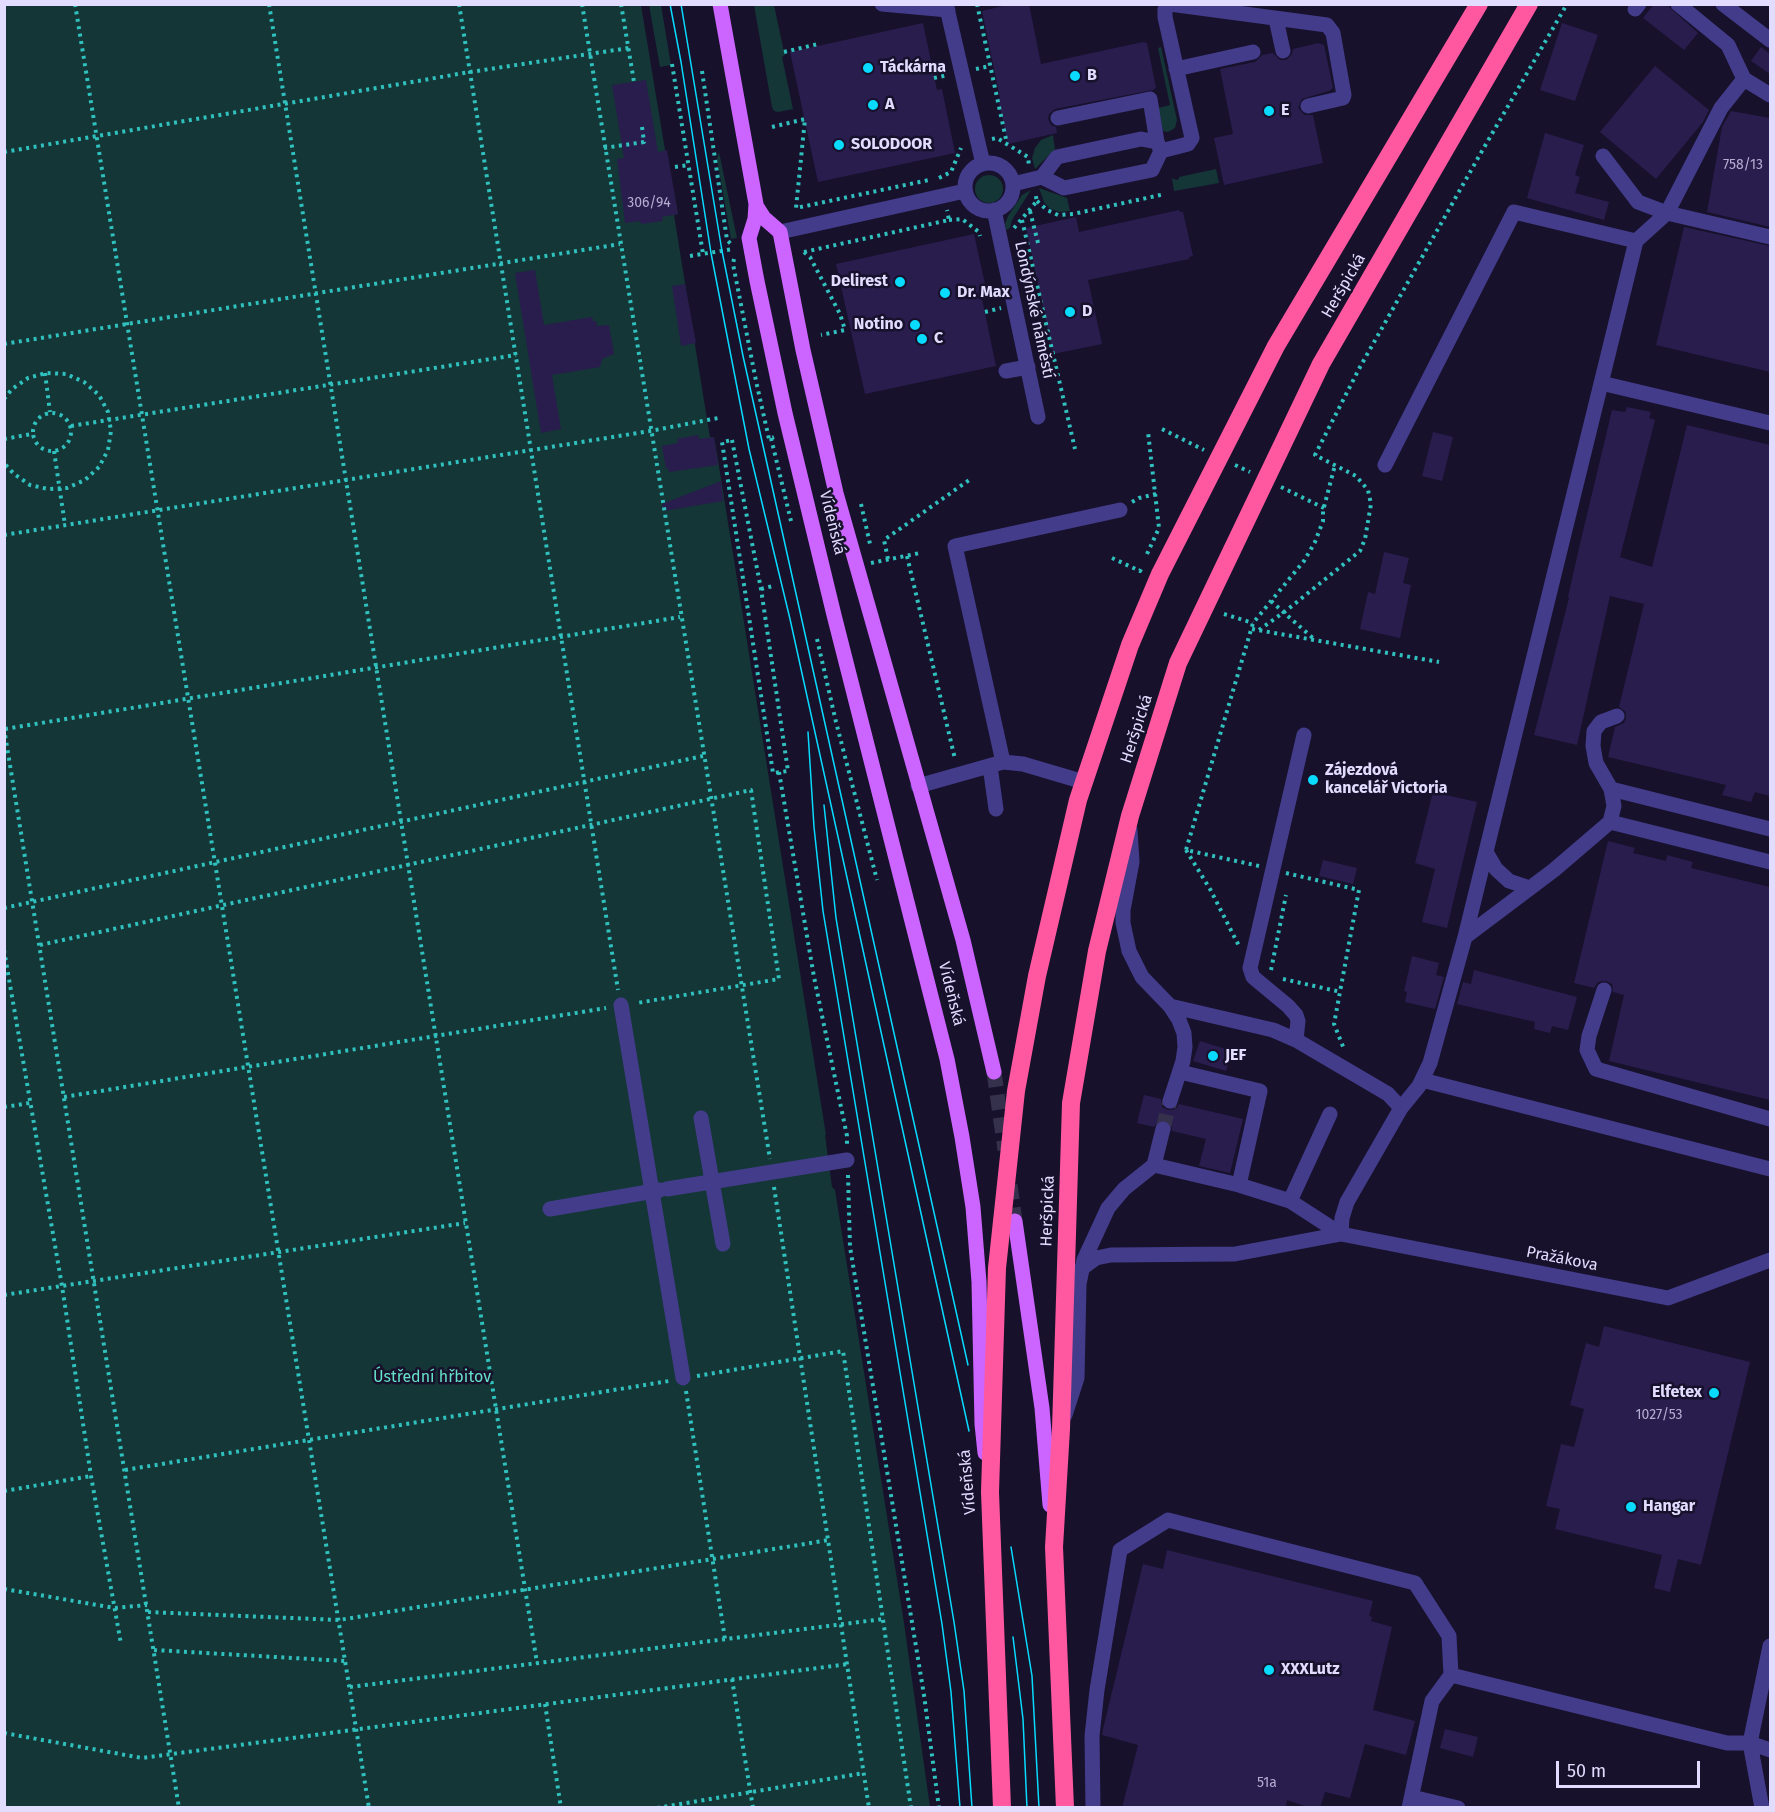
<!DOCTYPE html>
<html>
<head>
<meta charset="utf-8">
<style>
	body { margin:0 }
	#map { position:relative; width:1775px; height:1812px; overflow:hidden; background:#17112c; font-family:"Fira Sans",sans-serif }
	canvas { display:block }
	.frame { position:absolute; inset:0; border:6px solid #e2ddff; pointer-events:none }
	.scale { position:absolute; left:1556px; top:1761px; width:144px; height:27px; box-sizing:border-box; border:3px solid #e2ddff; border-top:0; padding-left:8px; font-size:18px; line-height:21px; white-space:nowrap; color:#e2ddff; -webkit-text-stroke:4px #17112c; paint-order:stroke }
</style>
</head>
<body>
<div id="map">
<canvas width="1775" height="1812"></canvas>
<div class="frame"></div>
<div class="scale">50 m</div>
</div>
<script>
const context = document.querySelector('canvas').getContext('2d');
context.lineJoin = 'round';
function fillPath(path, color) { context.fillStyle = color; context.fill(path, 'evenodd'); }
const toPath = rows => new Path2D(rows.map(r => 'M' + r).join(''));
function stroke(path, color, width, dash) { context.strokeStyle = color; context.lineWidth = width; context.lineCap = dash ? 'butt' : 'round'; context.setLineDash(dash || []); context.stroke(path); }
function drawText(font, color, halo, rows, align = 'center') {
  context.font = font + ' "Fira Sans",sans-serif'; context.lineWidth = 5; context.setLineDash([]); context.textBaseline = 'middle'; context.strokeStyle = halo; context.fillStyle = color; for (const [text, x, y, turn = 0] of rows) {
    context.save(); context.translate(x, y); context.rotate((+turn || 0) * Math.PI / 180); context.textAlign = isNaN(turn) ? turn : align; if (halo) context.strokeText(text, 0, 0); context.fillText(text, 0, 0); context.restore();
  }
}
fillPath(toPath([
	[5,5,641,5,665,150,673,191,674,191,678,214,674,215,707,419,710,437,714,437,718,460,826,1135,825,1135,832,1187,835,1190,904,1623,930,1807,5,1808],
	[649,5,661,5,671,65,660,67],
	[754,5,774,5,784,52,785,55,782,57,793,109,778,112,774,111,772,107],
	[1161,47,1177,120,1175,128,1168,132,1163,131,1158,108,1170,105,1158,48],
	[1053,135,1055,149,1035,169,1032,158,1035,148,1041,140],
	[719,152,724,176,737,238,731,239,717,159],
	[1216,169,1219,183,1174,191,1172,178,1176,180,1179,179,1179,177],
	'975 189a14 14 0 1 1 28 0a14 14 0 1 1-28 0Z',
	[1039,188,1067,198,1070,211,1059,212,1049,208,1044,202],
	[1031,190,1012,220,1010,228,1006,230,1005,224,1008,216,1022,195]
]), '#143636');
fillPath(toPath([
	[1011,4,1029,4,1041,64,1143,42,1147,43,1156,88,1153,90,1055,109,1049,114,1048,119,1051,125,1056,127,1057,133,1008,144,998,98,1000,98,982,11],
	[1654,4,1666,4,1698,33,1684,50,1643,18],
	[923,23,937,90,942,89,955,153,818,182,790,52],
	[1562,23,1598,35,1575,101,1540,90],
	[1318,43,1324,45,1333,88,1329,91,1302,99,1298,108,1305,115,1313,115,1323,163,1224,185,1214,138,1233,134,1220,69,1255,62,1262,55,1273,53,1280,60,1286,60,1292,54,1293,49],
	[1761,47,1770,54,1770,74,1751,61],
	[1655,66,1709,110,1703,122,1656,179,1600,132],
	[646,80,658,152,667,150,678,214,662,217,663,221,641,224,640,221,625,223,617,159,624,158,612,85],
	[1731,111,1770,118,1770,227,1707,212,1722,127],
	[1545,133,1584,145,1575,175,1580,177,1575,193,1609,202,1604,220,1527,198],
	[1179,210,1180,212,1183,212,1193,256,1189,257,1189,259,1088,280,1102,344,1053,354,1026,228,1076,217,1079,232],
	[1684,227,1770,246,1770,372,1656,345],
	[974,234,988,298,982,299,996,366,865,394,836,264],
	[535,270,544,325,592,317,593,321,596,321,597,326,609,325,614,354,602,359,600,367,552,375,561,429,541,433,515,273],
	[685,284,696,343,681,346,672,286],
	[1627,407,1651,412,1649,418,1655,420,1620,557,1652,567,1687,425,1770,445,1770,796,1755,792,1751,802,1722,795,1726,785,1608,757,1615,727,1624,723,1626,718,1626,712,1619,707,1644,604,1610,596,1577,745,1534,735,1569,598,1568,597,1579,548,1612,410,1625,412],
	[1433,432,1453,437,1442,481,1422,476],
	[698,435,699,439,714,437,718,465,669,472,668,468,666,469,662,446,678,443,677,439],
	[721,481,723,501,664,511,662,504],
	[1384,552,1409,558,1403,583,1411,585,1400,638,1360,629,1368,592,1375,594],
	[1433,792,1477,802,1447,928,1422,922,1435,869,1415,863],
	[1608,841,1635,848,1633,853,1666,861,1667,855,1693,862,1691,868,1770,887,1770,1100,1609,1061,1624,995,1613,992,1612,984,1606,981,1598,982,1594,988,1574,983],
	[1323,860,1357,868,1353,884,1319,876],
	[1412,956,1439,963,1436,975,1444,977,1435,1009,1405,1002,1407,992,1404,991],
	[1474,970,1577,997,1568,1030,1552,1026,1550,1033,1534,1029,1535,1022,1457,1004,1463,982,1471,984],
	[1200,1041,1232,1051,1226,1071,1193,1061],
	[1144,1095,1161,1099,1162,1107,1168,1110,1176,1109,1179,1104,1243,1119,1230,1173,1199,1166,1206,1139,1172,1131,1172,1126,1166,1120,1160,1120,1154,1127,1137,1123],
	[1604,1326,1750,1362,1701,1565,1678,1559,1670,1592,1654,1588,1662,1555,1555,1529,1560,1509,1546,1506,1561,1444,1574,1447,1584,1409,1570,1405,1586,1343,1599,1347],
	[1167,1550,1373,1601,1369,1616,1372,1617,1371,1621,1392,1627,1373,1710,1415,1721,1406,1755,1365,1744,1350,1798,1325,1792,1320,1808,1310,1808,1287,1800,1286,1808,1122,1808,1138,1745,1102,1735,1103,1729,1143,1564,1163,1569],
	[1445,1729,1478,1737,1473,1757,1440,1748]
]), '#291d4d');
stroke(toPath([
	[1163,1129,1170,1101]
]), '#35304c', 15, [15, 8]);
stroke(toPath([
	[994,1072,1005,1150],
	[1010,1185,1015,1221]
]), '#35304c', 15, [15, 8]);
stroke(toPath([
	[75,4,369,1808],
	[269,4,537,1663],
	[459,4,618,990],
	[582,4,770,1159],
	[621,4,634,82],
	[977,4,1007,144],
	[784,52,818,44,818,46],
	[672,64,703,254],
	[976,69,990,66],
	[702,71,727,240,732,245],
	[934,78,948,75],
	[772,127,805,119,796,208,929,180],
	[992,139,997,138,1028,157,1029,166],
	[604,148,644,142,642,127],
	[4,152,470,72,629,48],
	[675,167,689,165],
	[939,178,951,172,961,148],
	[1037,201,1047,210,1058,215,1073,214,1165,194],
	[1030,211,1038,243],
	[949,220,962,219,979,232,980,236],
	[1022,220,1075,449],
	[1014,228,1037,201,1035,193],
	[804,252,949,220,947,210],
	[804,252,810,257,840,314,845,330,821,335],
	[690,256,733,249],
	[734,259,733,264,756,381,769,439,774,437],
	[985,312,1001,308],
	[4,344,620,244],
	[45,373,50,412],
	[4,399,12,389,28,378,46,373,66,374,84,382,99,395,108,412,111,431,108,450,99,467,85,480,67,488,48,489,30,485,14,474,4,463],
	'33 432a19 19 0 1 1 38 0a19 19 0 1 1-38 0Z',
	[71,426,516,355],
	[1162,429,1204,450],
	[771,438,791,521],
	[4,439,32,434],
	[732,440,761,589,788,771,773,773,722,442,732,440],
	[54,451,65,525],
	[1235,465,1250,472],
	[1281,487,1324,508],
	[1132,502,1139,498,1156,494],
	[861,504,870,544],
	[4,535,650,431,718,418],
	[1147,554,1159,528,1148,432],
	[907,556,955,759],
	[1112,558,1140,571,1141,569],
	[888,559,884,540,972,478],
	[871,563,920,553],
	[761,589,773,586],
	[1271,601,1315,640],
	[1224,614,1253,623],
	[1252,629,1439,662],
	[1259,630,1287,610,1360,551,1365,539,1371,504,1368,490,1356,476,1315,455,1360,367,1478,158,1567,4],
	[817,639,836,722,877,880],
	[4,728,179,1808],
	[5,729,680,617],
	[779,772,814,977,847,1136,847,1146],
	[1186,850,1210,889,1239,946],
	[1259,866,1186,850,1253,623,1304,561,1315,542,1323,521,1323,511,1335,465],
	[1286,873,1359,890,1334,1024,1344,1049],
	[4,908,703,756],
	[40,945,751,790,779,979,637,1003],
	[4,950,62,1286,91,1476,121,1644],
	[1271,970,1286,895],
	[1283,979,1341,992],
	[64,1097,606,1008],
	[4,1107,30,1103],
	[848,1175,850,1247,924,1695,939,1808],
	[774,1187,869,1808],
	[4,1295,465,1223],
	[697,1376,843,1351,911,1808],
	[686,1391,725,1639],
	[125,1470,669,1381],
	[4,1491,91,1476],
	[4,1589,115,1608,147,1605],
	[148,1612,339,1620,829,1540],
	[154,1650,345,1661],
	[732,1679,753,1808],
	[350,1687,883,1619],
	[545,1704,561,1808],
	[4,1733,142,1758,848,1664],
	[657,1808,864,1773]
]), '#30c0bd', 4, [3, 4.5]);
stroke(toPath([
	[882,4,948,10],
	[946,4,983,164],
	[1170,4,1327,25,1333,33,1344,95,1343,98,1308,106],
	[1678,4,1728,45,1744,79,1770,95],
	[1723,4,1770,40],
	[1635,9,1639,4],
	[1276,19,1283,51],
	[1176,69,1253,52],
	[1058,118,1150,99,1157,142],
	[1161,151,1188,144,1192,138,1165,17,1165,9,1169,4],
	[1603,156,1638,202,1667,213,1770,237],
	'965 187a24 24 0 1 1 48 0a24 24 0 1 1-48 0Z',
	[1013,184,1042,177,1057,157,1141,139,1157,142,1161,151,1152,170,1064,188,1042,177],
	[994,210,1038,417],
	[780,232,965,191],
	[1006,371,1028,367],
	[1601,383,1770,423],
	[1385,465,1514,212,1636,241],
	[1617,716,1601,722,1594,731,1593,746,1596,763,1611,789,1770,829],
	[990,766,996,809],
	[1084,782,1023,764,1003,762,955,546,1120,510],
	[918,786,1003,762],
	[1610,822,1614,806,1611,789],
	[1130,830,1132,862,1123,910,1123,923,1129,951,1142,977,1170,1006,1179,1020,1184,1033,1185,1047,1183,1061,1170,1101],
	[1486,852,1496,869,1509,881,1530,888],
	[1465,937,1554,870,1610,822,1770,862],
	[1604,990,1589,1036,1587,1050,1596,1069,1770,1119],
	[621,1005,683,1378],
	[1170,1006,1273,1030,1296,1040,1388,1094,1401,1108],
	[1296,1040,1298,1021,1296,1015,1288,1006,1253,977,1250,968,1304,735],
	[1422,1080,1770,1169],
	[701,1118,723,1244],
	[1154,1165,1239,1185,1260,1091,1180,1072],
	[1239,1185,1290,1201,1341,1234],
	[667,1189,847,1160],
	[1290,1201,1330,1114],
	[550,1209,660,1190],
	[1341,1234,1342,1218,1347,1202,1401,1108,1419,1086,1430,1063,1465,937,1636,241,1667,213,1721,108,1744,79],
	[1081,1269,1096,1258,1111,1255,1235,1254,1341,1234,1668,1298,1770,1260],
	[1065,1415,1077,1378,1079,1284,1084,1260,1108,1208,1124,1189,1154,1165,1163,1129],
	[1451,1675,1727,1743,1750,1743,1770,1750],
	[1412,1797,1458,1808],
	[1093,1808,1092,1736,1097,1690,1120,1550,1168,1520,1415,1583,1449,1636,1451,1675,1432,1701,1409,1808],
	[1762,1808,1750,1743,1770,1646]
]), '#433c8b', 15);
stroke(toPath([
	[720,4,756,204,755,219,749,238,757,281,785,413,834,615,947,1059,962,1137,973,1207,979,1282,982,1424,985,1453],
	[757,207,764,218,780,232,803,350,836,493,963,940,994,1072],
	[1015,1221,1042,1408,1050,1505]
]), '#cc64ff', 15);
stroke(toPath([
	[1002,1808,990,1492,997,1268,1016,1091,1037,976,1078,800,1130,645,1160,574,1276,346,1479,4],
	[1065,1808,1054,1547,1061,1429,1071,1103,1097,951,1130,816,1178,663,1321,364,1529,4]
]), '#ff58a0', 18);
stroke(toPath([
	[670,4,681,62,711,253,749,449,790,619,969,1431],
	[681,4,722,251,743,356,968,1365],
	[808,732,814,827,823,911,942,1624,951,1692,960,1808],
	[824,805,836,918,954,1622,964,1691,972,1808],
	[1011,1547,1032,1676,1039,1808],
	[1013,1637,1023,1719,1027,1808]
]), '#09dbff', 1.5);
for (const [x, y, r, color] of [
	[868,68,6,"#09dbff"],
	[1075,76,6,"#09dbff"],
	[873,105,6,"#09dbff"],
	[1269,111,6,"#09dbff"],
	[839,145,6,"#09dbff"],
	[900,282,6,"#09dbff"],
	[945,293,6,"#09dbff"],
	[1070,312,6,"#09dbff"],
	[915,325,6,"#09dbff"],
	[922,339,6,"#09dbff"],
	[1313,780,6,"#09dbff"],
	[1213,1056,6,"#09dbff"],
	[1714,1393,6,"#09dbff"],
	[1631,1507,6,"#09dbff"],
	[1269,1670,6,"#09dbff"]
]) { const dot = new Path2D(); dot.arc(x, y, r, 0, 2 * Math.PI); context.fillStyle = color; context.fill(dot); stroke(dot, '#17112c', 2); }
drawText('14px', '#b4add2', null, [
	["758/13",1743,165],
	["306/94",649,203],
	["1027/53",1659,1415],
	["51a",1267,1783]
]);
drawText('bold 16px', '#e2ddff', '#17112c', [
	["Táckárna",880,68],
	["B",1087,76],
	["A",885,105],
	["E",1281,111],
	["SOLODOOR",851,145],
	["Delirest",888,282,"right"],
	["Dr. Max",957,293],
	["D",1082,312],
	["Notino",903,325,"right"],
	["C",934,339],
	["Zájezdová",1325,771],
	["kancelář Victoria",1325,789],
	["JEF",1225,1056],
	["Elfetex",1702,1393,"right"],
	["Hangar",1643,1507],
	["XXXLutz",1281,1670]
], 'left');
drawText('16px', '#e2ddff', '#17112c', [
	["Heršpická",1344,286,-60],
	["Londýnské náměstí",1034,310,78],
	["Vídeňská",832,523,76],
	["Heršpická",1137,729,-72],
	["Vídeňská",951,994,76],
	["Heršpická",1048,1211,-88],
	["Pražákova",1562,1259,11],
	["Vídeňská",968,1482,-95]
]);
drawText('16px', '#65e2c9', '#17112c', [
	["Ústřední hřbitov",432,1378]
]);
</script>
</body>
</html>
